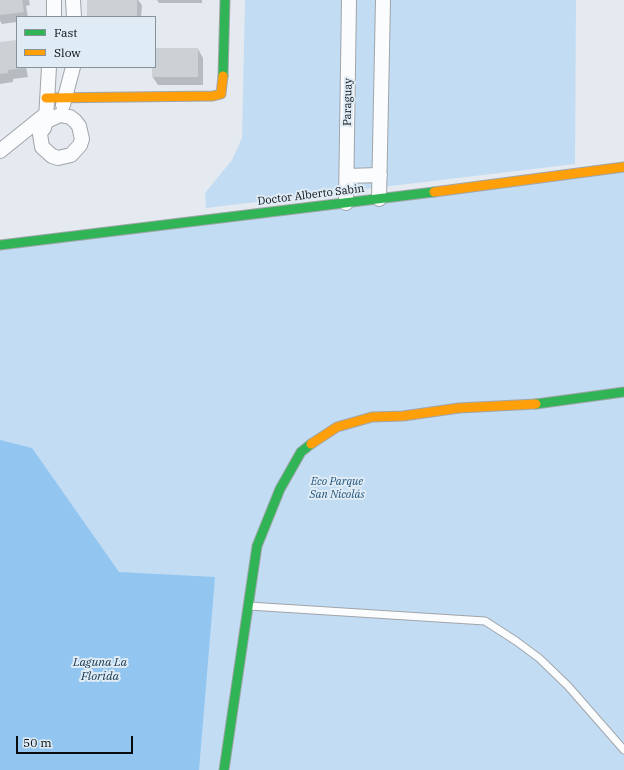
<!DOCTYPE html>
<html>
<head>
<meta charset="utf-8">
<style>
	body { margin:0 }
	#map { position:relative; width:624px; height:770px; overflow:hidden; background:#e4eaf0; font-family:"IBM Plex Serif",serif }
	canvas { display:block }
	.legend { position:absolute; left:16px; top:16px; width:140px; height:52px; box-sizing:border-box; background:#dfebf5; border:1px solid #899299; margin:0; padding:5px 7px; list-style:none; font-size:12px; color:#080c0f }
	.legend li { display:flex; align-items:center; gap:8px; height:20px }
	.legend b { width:20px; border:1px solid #899299 }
	.scale { position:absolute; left:16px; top:736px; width:117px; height:18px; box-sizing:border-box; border:2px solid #080c0f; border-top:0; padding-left:5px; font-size:12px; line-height:14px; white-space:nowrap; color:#080c0f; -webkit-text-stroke:3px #dfebf5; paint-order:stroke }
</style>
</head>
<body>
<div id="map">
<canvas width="624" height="770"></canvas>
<ul class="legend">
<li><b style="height:5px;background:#30b455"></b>Fast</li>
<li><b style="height:5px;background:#ff9f0a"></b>Slow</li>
</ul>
<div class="scale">50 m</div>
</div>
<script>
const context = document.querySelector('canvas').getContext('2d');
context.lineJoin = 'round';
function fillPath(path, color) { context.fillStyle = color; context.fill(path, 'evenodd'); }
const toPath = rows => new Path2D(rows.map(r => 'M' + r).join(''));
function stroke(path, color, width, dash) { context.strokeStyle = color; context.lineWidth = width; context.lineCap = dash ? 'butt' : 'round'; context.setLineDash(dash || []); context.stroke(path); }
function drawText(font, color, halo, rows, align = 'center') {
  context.font = font + ' "IBM Plex Serif",serif'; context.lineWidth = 4; context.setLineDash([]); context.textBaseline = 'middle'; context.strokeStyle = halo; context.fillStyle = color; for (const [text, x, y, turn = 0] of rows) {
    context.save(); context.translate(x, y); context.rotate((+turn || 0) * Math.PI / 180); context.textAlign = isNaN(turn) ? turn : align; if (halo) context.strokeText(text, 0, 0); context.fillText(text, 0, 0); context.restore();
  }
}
fillPath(toPath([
	[245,0,576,0,575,164,206,208,205,193,232,160,242,138],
	[624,167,624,770,0,770,0,245]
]), '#c2dcf3');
fillPath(toPath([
	[0,440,32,448,119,572,215,577,199,770,0,770]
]), '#92c6f1');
fillPath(toPath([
	[0,0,29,0,30,5,26,6,28,17,17,17,17,22,2,24,0,21],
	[88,0,138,0,142,5,141,17,88,17],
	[157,0,202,0,202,3,159,3],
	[17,41,17,67,26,67,28,77,13,79,13,82,0,84,0,43],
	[155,49,198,49,203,58,203,85,158,85,152,76,153,67,155,67]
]), '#0003');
fillPath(toPath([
	[0,0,22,0,24,12,0,15],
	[87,0,137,0,137,17,87,17],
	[17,40,17,67,24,68,8,70,8,73,0,74,0,42],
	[155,48,198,48,198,77,152,77,152,67,155,67]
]), '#ccd1d5');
const lane = toPath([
	[249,606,485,621,516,641,539,658,568,686,624,750]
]);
const street = toPath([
	[73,0,74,17],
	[54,17,54,0],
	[63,105,73,67],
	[60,115,70,117,75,121,79,126,82,139,80,145,71,155,58,158,52,156,42,147,40,134,47,121,60,115],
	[44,128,46,119,49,67],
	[0,151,46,114],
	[347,176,380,175],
	[379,199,383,0],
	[346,203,349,0]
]);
const fast = toPath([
	[223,76,225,0],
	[0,245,434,192],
	[536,404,624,392],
	[224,770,257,546,280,489,301,452,311,444]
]);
const slow = toPath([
	[46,98,213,96,221,94,223,76],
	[434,192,624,167],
	[311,444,337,427,372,417,403,416,459,408,536,404]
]);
stroke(lane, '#a0a5aa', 9);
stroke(street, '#a0a5aa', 16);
stroke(fast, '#a0a5aa', 11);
stroke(slow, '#a0a5aa', 11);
stroke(lane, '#fbfcfd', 7);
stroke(street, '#fbfcfd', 14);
stroke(fast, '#30b455', 9);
stroke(slow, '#ff9f0a', 9);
drawText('11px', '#080c0f', '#dfebf5', [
	["Paraguay",348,102,-89],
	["Doctor Alberto Sabin",311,195,-7]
]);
drawText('italic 11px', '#21547b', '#dfebf5', [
	["Eco Parque",337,482],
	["San Nicolás",337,495]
]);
drawText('italic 12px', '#17354d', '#dfebf5', [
	["Laguna La",100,663],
	["Florida",100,677]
]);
</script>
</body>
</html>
